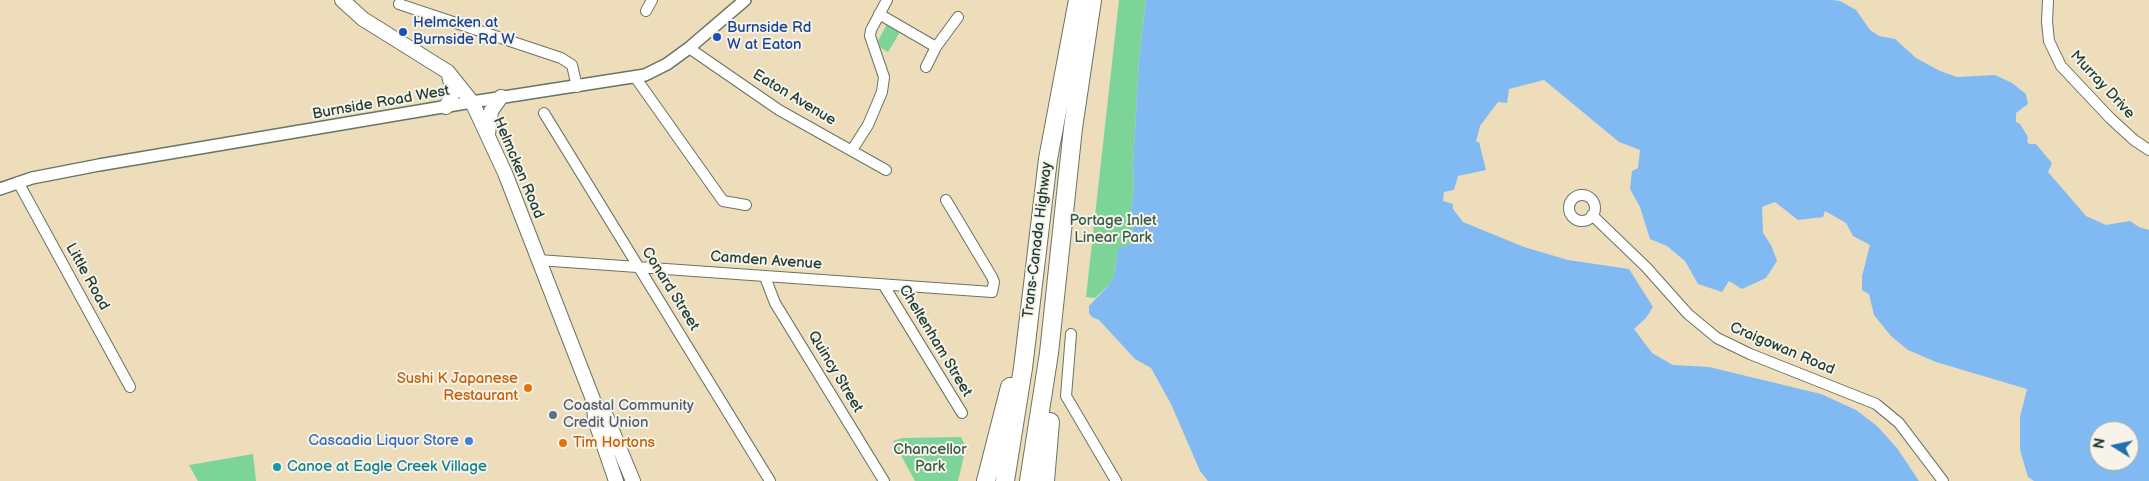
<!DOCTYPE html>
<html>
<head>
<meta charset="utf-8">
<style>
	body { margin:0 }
	#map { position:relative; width:2149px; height:481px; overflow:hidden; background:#edddbb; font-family:"Balsamiq Sans",sans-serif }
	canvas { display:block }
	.north { position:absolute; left:2089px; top:421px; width:50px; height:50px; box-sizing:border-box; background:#f7f3e8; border:1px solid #a1aaa0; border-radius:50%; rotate:280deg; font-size:14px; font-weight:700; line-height:20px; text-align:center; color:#1f3d34 }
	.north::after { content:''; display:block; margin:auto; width:18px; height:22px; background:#1f6fb2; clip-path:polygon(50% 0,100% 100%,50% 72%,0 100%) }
</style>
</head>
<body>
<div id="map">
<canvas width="2149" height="481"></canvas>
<div class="north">N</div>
</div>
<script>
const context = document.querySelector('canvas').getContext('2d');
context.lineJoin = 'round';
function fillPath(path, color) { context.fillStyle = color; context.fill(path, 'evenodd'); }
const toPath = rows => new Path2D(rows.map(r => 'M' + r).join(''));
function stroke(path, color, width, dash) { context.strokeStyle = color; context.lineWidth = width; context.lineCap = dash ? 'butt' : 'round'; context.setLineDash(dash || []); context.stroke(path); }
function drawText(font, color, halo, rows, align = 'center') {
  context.font = font + ' "Balsamiq Sans",sans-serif'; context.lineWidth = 4; context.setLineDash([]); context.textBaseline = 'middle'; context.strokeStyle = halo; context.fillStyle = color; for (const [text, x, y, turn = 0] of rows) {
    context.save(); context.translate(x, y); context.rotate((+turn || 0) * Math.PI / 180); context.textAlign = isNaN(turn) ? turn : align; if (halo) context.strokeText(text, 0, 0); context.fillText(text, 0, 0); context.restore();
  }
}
fillPath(toPath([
	[1119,0,1146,0,1139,62,1133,165,1134,185,1131,221,1133,233,1130,246,1120,247,1117,252,1115,274,1109,285,1095,298,1086,297],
	[887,24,900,32,888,52,881,48,878,41],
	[961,437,966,447,958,481,915,481,893,441,902,438],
	[253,454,256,481,198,481,189,465]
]), '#7dd498');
fillPath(toPath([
	[1146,0,1832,0,1840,1,1856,10,1870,30,1879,36,1895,39,1916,58,1940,71,1957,77,1995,75,2012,83,2026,94,2028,104,2016,113,2016,122,2020,124,2028,137,2027,141,2029,144,2036,144,2052,163,2048,172,2086,216,2106,225,2130,221,2139,227,2149,230,2149,481,2034,481,2028,477,2020,450,2020,417,2027,389,1936,362,1908,350,1891,336,1874,315,1869,294,1862,290,1862,276,1870,245,1853,236,1846,223,1825,211,1823,217,1798,220,1775,202,1762,207,1763,233,1771,245,1777,261,1766,278,1742,289,1729,281,1722,292,1698,284,1685,261,1667,246,1650,239,1640,207,1630,189,1632,171,1638,168,1640,150,1619,142,1544,80,1509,89,1507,103,1498,102,1480,126,1476,142,1479,142,1486,170,1458,176,1454,190,1444,192,1443,201,1453,204,1453,209,1463,222,1524,247,1568,260,1629,269,1653,307,1646,318,1634,329,1652,353,1673,365,1709,367,1821,394,1856,410,1877,426,1897,448,1919,481,1208,481,1200,471,1171,404,1151,368,1135,359,1099,320,1092,317,1089,313,1089,306,1109,285,1115,274,1117,252,1120,247,1130,245,1133,233,1131,221,1134,185,1133,165,1139,62],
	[2099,431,2129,431,2129,461,2099,461]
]), '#81baf2');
const minor = toPath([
	[2048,0,2047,22,2049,41,2061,66,2110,118,2134,140,2149,150],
	[399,4,561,58,572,65,577,87],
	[646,11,652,0],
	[879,14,936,47],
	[689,48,779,110,886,170],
	[926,67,936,47,958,17],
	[635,77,723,201,746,205],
	[544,113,770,481],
	[852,150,868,125,882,92,884,77,870,36,871,30,887,0],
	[18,182,130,387],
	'1569 208a13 13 0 1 1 26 0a13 13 0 1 1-26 0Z',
	[1592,215,1646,267,1688,314,1717,338,1750,354,1876,404,1899,423,1943,481],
	[538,260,992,292,994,282,992,277,946,200],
	[765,277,775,303,884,481],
	[883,284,962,413],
	[1071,334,1066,396,1116,481]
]);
const tertiary = toPath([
	[0,189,32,178,99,165,472,102,645,75,667,64,689,48,745,0]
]);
const secondary = toPath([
	[342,0,363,19,448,72,472,102,505,173,594,402,606,416,633,481],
	[446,107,453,93,449,75],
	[488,134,491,111,501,97],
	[594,402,595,420,616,481]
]);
const motorway = toPath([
	[986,481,1010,387],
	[1005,481,1023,368,1048,159,1078,0],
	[1029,481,1049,353,1073,128,1092,0],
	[1045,481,1050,422]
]);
stroke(minor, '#677563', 12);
stroke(tertiary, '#677563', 14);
stroke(secondary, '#677563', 16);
stroke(motorway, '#677563', 20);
stroke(minor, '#fff', 10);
stroke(tertiary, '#fff', 11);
stroke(secondary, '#fff', 14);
stroke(motorway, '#fff', 18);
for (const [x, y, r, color] of [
	[403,32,5,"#1a4fb4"],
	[717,37,5,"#1a4fb4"],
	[528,388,5,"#e8710a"],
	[553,415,5,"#5c6f8a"],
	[469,441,5,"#3f7fe0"],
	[563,443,5,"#e8710a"],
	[277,467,5,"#0f9aa8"]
]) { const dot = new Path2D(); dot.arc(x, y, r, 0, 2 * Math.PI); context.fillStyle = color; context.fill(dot); stroke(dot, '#f7f3e8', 2); }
drawText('15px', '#164399', '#f7f3e8', [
	["Helmcken at",413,23],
	["Burnside Rd W",413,40],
	["Burnside Rd",727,28],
	["W at Eaton",727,45]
], 'left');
drawText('15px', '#1f3d34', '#f7f3e8', [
	["Murray Drive",2102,85,47],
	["Eaton Avenue",794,98,31],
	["Burnside Road West",381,103,-10],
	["Helmcken Road",518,168,67],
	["Trans-Canada Highway",1038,240,-83],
	["Camden Avenue",766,261,4],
	["Little Road",87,277,61],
	["Conard Street",670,289,58],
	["Cheltenham Street",935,341,59],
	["Craigowan Road",1782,349,23],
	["Quincy Street",835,372,59]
]);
drawText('15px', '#325b48', '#f7f3e8', [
	["Portage Inlet",1113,221],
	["Linear Park",1113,238],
	["Chancellor",930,450],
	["Park",930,467]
]);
drawText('15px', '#c56008', '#f7f3e8', [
	["Sushi K Japanese",518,379],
	["Restaurant",518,396],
	["Tim Hortons",573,443,"left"]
], 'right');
drawText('15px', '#4e5e75', '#f7f3e8', [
	["Coastal Community",563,406],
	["Credit Union",563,423]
], 'left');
drawText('15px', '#366cbe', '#f7f3e8', [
	["Cascadia Liquor Store",459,441]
], 'right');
drawText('15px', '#0d838f', '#f7f3e8', [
	["Canoe at Eagle Creek Village",287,467]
], 'left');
</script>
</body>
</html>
